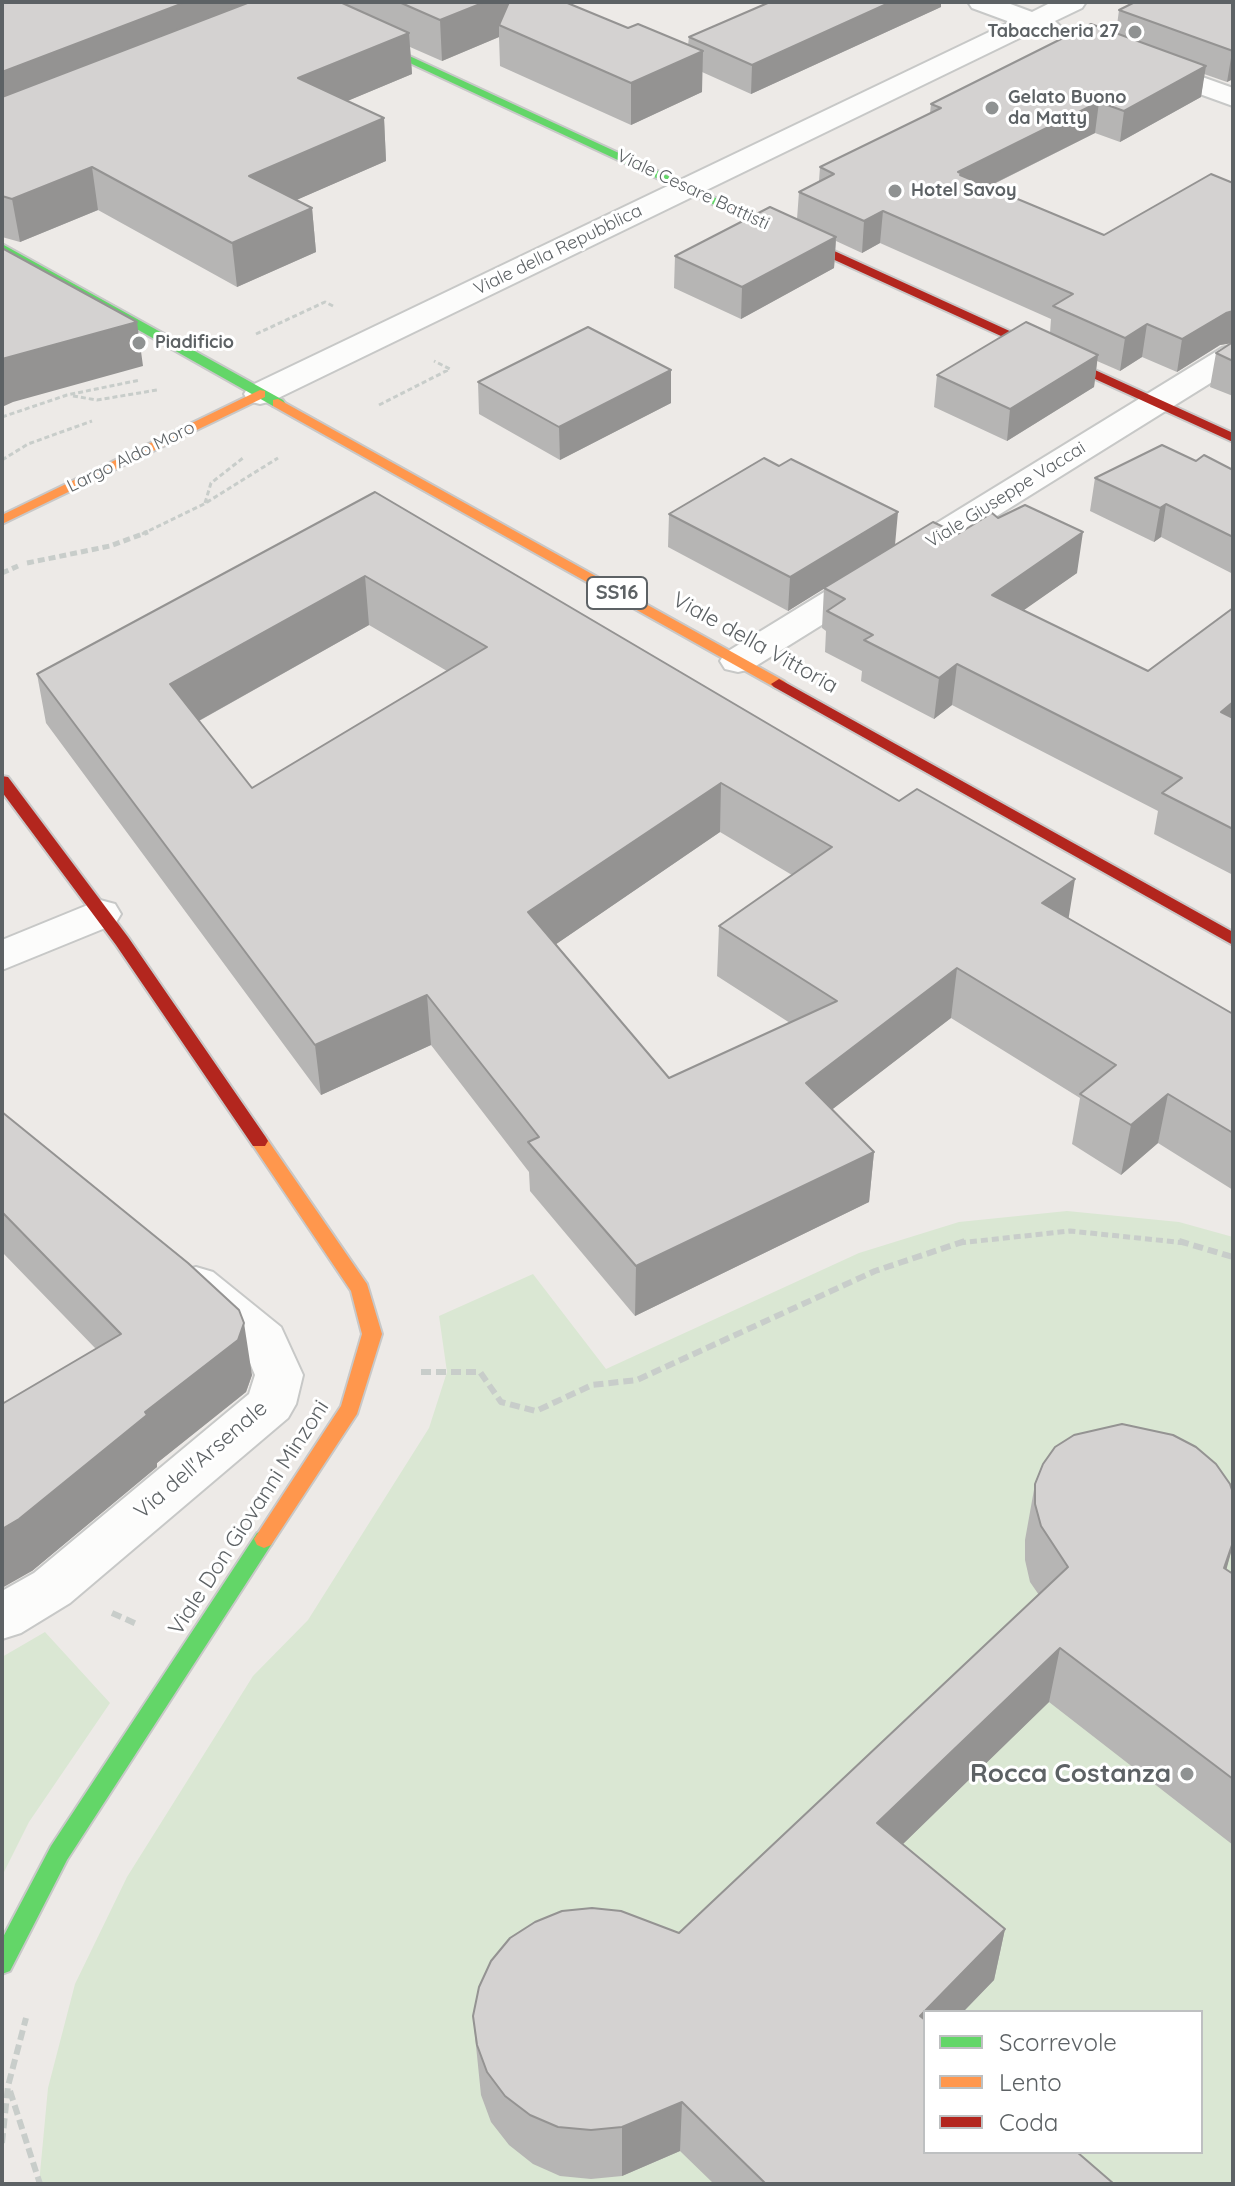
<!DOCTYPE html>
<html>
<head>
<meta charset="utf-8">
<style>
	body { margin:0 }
	#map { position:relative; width:1235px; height:2186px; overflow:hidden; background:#edeae7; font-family:Quicksand,sans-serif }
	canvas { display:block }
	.frame { position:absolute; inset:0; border:4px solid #5d6265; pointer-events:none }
	.legend { position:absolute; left:923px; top:2010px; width:280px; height:144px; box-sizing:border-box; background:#fff; border:2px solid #bec0c1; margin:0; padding:10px 14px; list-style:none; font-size:24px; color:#5d6265 }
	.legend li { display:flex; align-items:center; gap:16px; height:40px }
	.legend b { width:40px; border:2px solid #bec0c1 }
</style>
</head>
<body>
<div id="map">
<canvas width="1235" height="2186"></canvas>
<div class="frame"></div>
<ul class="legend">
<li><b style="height:10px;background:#63d668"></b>Scorrevole</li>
<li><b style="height:10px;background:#ff974d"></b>Lento</li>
<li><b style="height:10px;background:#b3261e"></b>Coda</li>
</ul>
</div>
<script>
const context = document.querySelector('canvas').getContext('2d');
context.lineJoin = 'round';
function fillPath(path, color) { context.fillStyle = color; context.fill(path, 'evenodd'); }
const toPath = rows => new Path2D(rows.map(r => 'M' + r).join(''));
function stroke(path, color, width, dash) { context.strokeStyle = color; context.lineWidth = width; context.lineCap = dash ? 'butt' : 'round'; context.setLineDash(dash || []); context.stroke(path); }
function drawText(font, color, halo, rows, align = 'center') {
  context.font = font + ' Quicksand,sans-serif'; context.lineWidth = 6; context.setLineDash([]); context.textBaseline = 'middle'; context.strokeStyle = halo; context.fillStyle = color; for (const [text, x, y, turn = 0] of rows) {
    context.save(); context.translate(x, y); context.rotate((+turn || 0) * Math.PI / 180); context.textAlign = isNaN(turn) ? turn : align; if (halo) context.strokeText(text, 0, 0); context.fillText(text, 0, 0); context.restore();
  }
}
fillPath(toPath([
	[1067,1211,1179,1222,1233,1237,1233,2184,39,2184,48,2088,75,1984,127,1877,253,1676,308,1620,429,1428,447,1372,439,1316,533,1274,606,1369,859,1253,959,1222],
	[925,2012,1201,2012,1201,2152,925,2152],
	[45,1632,110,1703,29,1822,2,1876,2,1657]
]), '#dae7d3');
const street = toPath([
	[968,2,1005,2,1032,12,1052,2,1086,2,1082,8,1055,21,1061,27,1057,33,1048,35,1034,31,272,401,260,404,248,401,244,394,248,387,1010,22,972,8,968,2],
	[1146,57,1233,88,1233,106,1136,71,1132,65,1136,59,1146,57],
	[1233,345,1233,369,751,669,738,672,725,669,720,661,725,653,1222,348,1233,345],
	[100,900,115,904,121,914,115,924,2,970,2,940,100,900],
	[196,1267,213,1272,281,1327,303,1375,296,1404,288,1418,70,1603,21,1633,2,1639,2,1591,34,1573,249,1394,255,1375,245,1351,179,1298,172,1285,179,1272,196,1267]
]);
const fast = toPath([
	[279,2,293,2,733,206,723,209,279,2],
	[2,244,283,400,285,403,283,406,273,406,2,253,2,244],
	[264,1530,271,1533,274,1539,271,1545,67,1860,10,1971,2,1974,2,1939,51,1846,257,1533,264,1530]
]);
const slow = toPath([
	[260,390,265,391,265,397,2,524,2,515,260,390],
	[278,399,784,681,787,684,779,689,774,687,273,406,273,400,278,399],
	[259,1134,265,1136,367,1284,382,1334,357,1414,271,1545,264,1548,257,1545,254,1539,341,1406,362,1334,351,1291,250,1141,259,1134]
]);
const jam = toPath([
	[727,202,1233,433,1233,442,723,209,721,206,727,202],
	[779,679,1233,932,1233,945,774,687,771,684,779,679],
	[2,776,8,777,128,937,265,1136,268,1141,265,1146,253,1146,116,945,2,792,2,776]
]);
stroke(street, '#c7c8c7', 4);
stroke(fast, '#c8c8c8', 4);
stroke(slow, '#c8c8c8', 4);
stroke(jam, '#c8c8c8', 4);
stroke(toPath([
	[256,334,325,302,333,306],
	[73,396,97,400,157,390],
	[379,405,450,369,434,361],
	[2,417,67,395,140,380],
	[2,460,28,444,92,421],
	[205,503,211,483,243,458],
	[142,534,204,504,278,458]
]), '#c8cdca', 3, [5, 3]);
stroke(toPath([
	[27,563,110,546,148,532],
	[2,573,18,566],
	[959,1243,1070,1231,1186,1243]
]), '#c8cdca', 5, [7, 4]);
stroke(toPath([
	[1179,1241,1233,1257],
	[421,1372,480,1372,501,1402,536,1411,592,1385,637,1380,875,1271,965,1241],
	[112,1613,139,1625],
	[10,2091,40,2184],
	[2,2143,8,2086,26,2018]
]), '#c8cdca', 6, [10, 5]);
fillPath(street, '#fcfcfb');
fillPath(fast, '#63d668');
fillPath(slow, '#ff974d');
fillPath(jam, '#b3261e');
fillPath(toPath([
	[2,2,565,2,628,28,688,45,689,37,941,7,751,94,702,72,702,92,631,125,500,66,499,37,442,61,410,47,412,74,347,101,384,118,386,161,296,200,312,208,316,252,237,287,98,210,20,242,2,237],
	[1233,2,1233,79,1227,82,1204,74,1201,97,1120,142,1095,133,988,187,1104,235,1233,183,1233,396,1210,387,1216,353,1231,343,1220,345,1177,372,1142,357,1120,371,1097,361,1094,387,1007,441,934,407,937,375,1050,333,1051,319,880,243,862,253,836,241,834,268,741,319,674,288,675,256,797,219,799,192,819,181,820,167,930,113,931,104,1116,33,1119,10],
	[671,370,671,403,560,460,479,414,478,382],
	[1196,461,1233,470,1233,574,1161,537,1154,542,1090,511,1095,478],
	[375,492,1068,919,1233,1014,1233,1190,1158,1143,1121,1175,1072,1144,1080,1098,951,1018,832,1109,874,1152,869,1202,635,1316,530,1191,529,1172,431,1045,321,1095,46,723,37,674],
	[369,625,447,671,252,788,199,721],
	[720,832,792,875,719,926,717,976,790,1023,669,1078,556,944],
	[669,514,895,545,958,534,1077,573,1023,610,1148,671,1233,608,1233,875,1154,834,1158,811,952,705,934,719,861,681,862,671,825,652,826,631,822,628,824,588,788,611,668,547],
	[2,1112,252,1375,246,1392,157,1463,157,1467,32,1571,96,1349,2,1252],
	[1035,1484,1233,1493,1233,1545,1226,1569,1233,1574,1233,1845,1049,1702,903,1844,1005,1929,994,1980,963,2012,925,2012,925,2152,1114,2184,714,2184,680,2151,622,2176,591,2179,560,2176,533,2164,509,2145,491,2122,481,2095,473,2016,679,1933,1039,1595,1030,1582,1025,1560,1025,1540]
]), '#b6b5b4');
fillPath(toPath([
	[186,2,272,2,2,117,2,72],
	[485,2,515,2,499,25,499,37,442,61,440,20],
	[891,2,941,2,941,7,751,94,752,65],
	[409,33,412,74,302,120,298,78],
	[703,51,702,92,631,125,631,83],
	[1233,51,1233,79,1227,82,1232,52],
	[1206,66,1201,97,1120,142,1124,111],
	[1099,102,1095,133,961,200,958,172],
	[384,118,386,161,253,219,249,176],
	[92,167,98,210,20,242,12,199],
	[312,208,316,252,237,287,232,243],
	[883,211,880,243,862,253,864,221],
	[836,237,834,268,741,319,742,287],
	[1233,311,1233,343,1220,345,1177,372,1182,339,1226,313],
	[137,322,143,366,13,402,2,407,2,359],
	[1147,324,1142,357,1120,371,1125,338],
	[1098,355,1094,387,1007,441,1010,409],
	[671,370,671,403,560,460,559,427],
	[1166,504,1161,537,1154,542,1160,508],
	[898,512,895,545,788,611,790,577],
	[1083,532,1077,573,987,636,992,595],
	[365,576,369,625,177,733,170,684],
	[957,664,952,705,934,719,939,678],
	[1233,702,1233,735,1221,712],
	[721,783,720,832,530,962,528,912],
	[1075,879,1067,928,1042,903],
	[957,968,951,1018,803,1132,806,1083],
	[427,995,431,1045,321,1095,315,1045],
	[1168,1094,1158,1143,1121,1175,1131,1125],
	[874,1152,869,1202,635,1316,636,1266],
	[244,1323,252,1375,246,1392,157,1463,157,1467,32,1571,2,1588,2,1529,145,1412],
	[1233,1542,1233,1545,1223,1582,1224,1568],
	[1060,1648,1049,1702,870,1876,877,1823],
	[1005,1929,994,1980,963,2012,925,2012,925,2052,920,2016],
	[682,2102,680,2151,622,2176,622,2127]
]), '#949392');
const building = toPath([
	[2,2,186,2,2,72,2,2],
	[250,2,340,2,409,33,298,78,384,118,249,176,312,208,232,243,92,167,12,199,2,196,2,97,250,2],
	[399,2,485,2,440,20,399,2],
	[509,2,565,2,628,28,638,24,703,51,631,83,499,25,509,2],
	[770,2,891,2,752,65,689,37,770,2],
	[1135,2,1233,2,1233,51,1119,10,1135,2],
	[1091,24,1206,66,1124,111,1099,102,958,172,963,174,960,175,1104,235,1211,174,1233,183,1233,311,1226,313,1182,339,1147,324,1125,338,1053,306,1073,294,883,211,864,221,799,192,834,174,820,167,941,108,931,104,1091,24],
	[770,207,836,237,742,287,675,256,770,207],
	[2,248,137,322,2,359,2,248],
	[1026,322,1098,355,1010,409,937,375,1026,322],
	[588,327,671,370,559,427,478,382,588,327],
	[1233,342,1233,361,1216,353,1233,342],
	[1162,445,1196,461,1204,455,1233,470,1233,537,1166,504,1160,508,1095,478,1162,445],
	[764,458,779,466,791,459,898,512,790,577,669,514,764,458],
	[375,492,899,801,917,789,1075,879,1042,903,1233,1014,1233,1133,1168,1094,1131,1125,1080,1094,1116,1065,957,968,806,1083,874,1152,636,1266,528,1142,539,1137,427,995,315,1045,37,674,375,492],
	[365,576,487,647,252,788,170,684,365,576],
	[721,783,832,847,719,926,837,1001,669,1078,528,912,721,783],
	[1025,505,1083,532,992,595,1148,671,1233,608,1233,702,1221,712,1233,718,1233,829,1162,793,1182,778,957,664,939,678,864,640,873,635,827,611,845,599,824,588,933,522,958,534,992,513,998,518,1025,505],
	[2,1112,188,1263,239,1310,244,1323,238,1340,145,1412,147,1415,19,1519,2,1529,2,1404,121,1334,2,1212,2,1112],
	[1122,1424,1173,1435,1196,1447,1216,1464,1230,1484,1233,1493,1233,1542,1224,1568,1233,1574,1233,1779,1060,1648,877,1823,1005,1929,920,2016,925,2020,925,2152,1077,2152,1114,2184,766,2184,682,2102,622,2127,591,2130,558,2127,530,2115,505,2096,487,2072,477,2045,473,2016,479,1987,491,1961,510,1938,535,1922,562,1911,592,1908,621,1911,679,1933,1068,1567,1041,1526,1035,1504,1035,1484,1043,1464,1055,1447,1074,1435,1122,1424]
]);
fillPath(building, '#d4d2d1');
stroke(building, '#949392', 2);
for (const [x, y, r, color] of [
	[1135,32,8,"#8f9292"],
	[992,108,8,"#8f9292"],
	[895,191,8,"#8f9292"],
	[139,343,8,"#8f9292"],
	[1187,1774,8,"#8f9292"]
]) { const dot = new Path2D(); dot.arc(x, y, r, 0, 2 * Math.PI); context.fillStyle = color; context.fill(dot); stroke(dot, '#fff', 3); }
drawText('bold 18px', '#5d6265', '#fff', [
	["Tabaccheria 27",1119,32,"right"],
	["Gelato Buono",1008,98],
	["da Matty",1008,119],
	["Hotel Savoy",911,191],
	["Piadificio",155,343]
], 'left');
drawText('18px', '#5d6265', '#fff', [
	["Viale Cesare Battisti",693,190,25],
	["Viale della Repubblica",558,250,-26],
	["Largo Aldo Moro",131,457,-26],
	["Viale Giuseppe Vaccai",1006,495,-32]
]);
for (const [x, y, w] of [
	[617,593,60]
]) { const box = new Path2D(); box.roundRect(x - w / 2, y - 16, w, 32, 6); context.fillStyle = '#fff'; context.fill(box); stroke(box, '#5d6265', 2); }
drawText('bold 20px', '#5d6265', null, [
	["SS16",617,593]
]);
drawText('22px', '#5d6265', '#fff', [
	["Viale della Vittoria",755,643,29],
	["Via dell'Arsenale",201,1460,-41],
	["Viale Don Giovanni Minzoni",249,1518,-57]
]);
drawText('bold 26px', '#5d6265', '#fff', [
	["Rocca Costanza",1171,1774]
], 'right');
</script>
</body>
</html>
